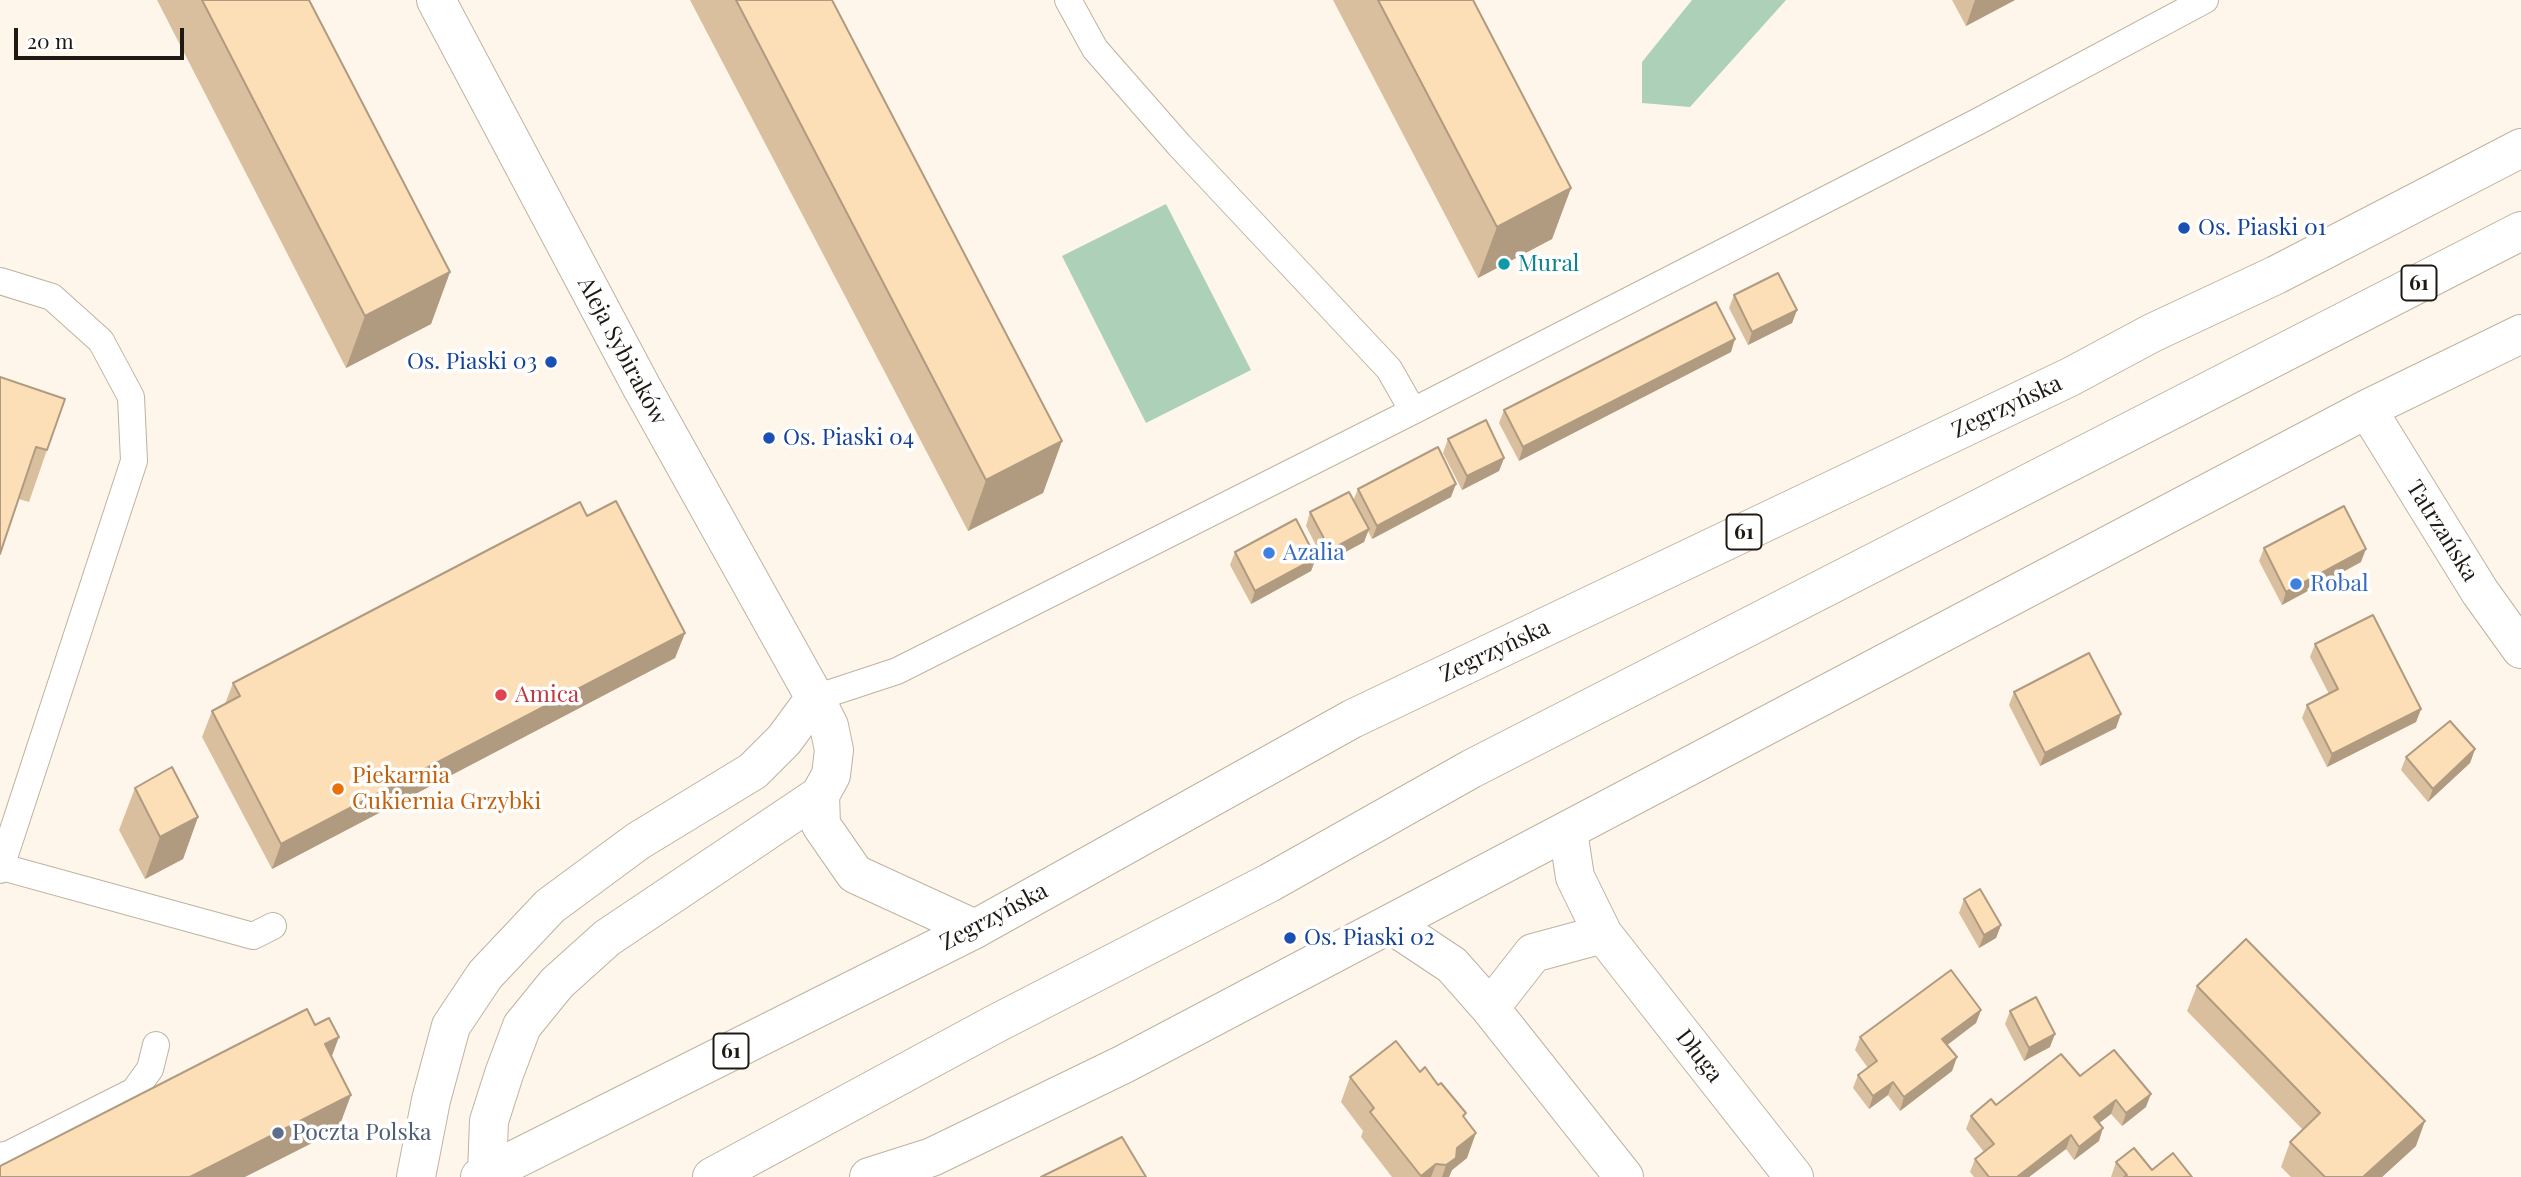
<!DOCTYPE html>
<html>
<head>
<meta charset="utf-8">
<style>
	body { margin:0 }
	#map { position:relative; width:2521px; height:1177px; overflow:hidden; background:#fef6eb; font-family:"Playfair Display",serif }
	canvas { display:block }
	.scale { position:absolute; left:14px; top:28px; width:170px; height:32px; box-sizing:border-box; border:4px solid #1e1913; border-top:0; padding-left:9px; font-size:21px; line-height:24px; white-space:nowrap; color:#1e1913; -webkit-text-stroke:5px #fff; paint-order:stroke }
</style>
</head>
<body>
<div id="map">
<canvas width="2521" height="1177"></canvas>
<div class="scale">20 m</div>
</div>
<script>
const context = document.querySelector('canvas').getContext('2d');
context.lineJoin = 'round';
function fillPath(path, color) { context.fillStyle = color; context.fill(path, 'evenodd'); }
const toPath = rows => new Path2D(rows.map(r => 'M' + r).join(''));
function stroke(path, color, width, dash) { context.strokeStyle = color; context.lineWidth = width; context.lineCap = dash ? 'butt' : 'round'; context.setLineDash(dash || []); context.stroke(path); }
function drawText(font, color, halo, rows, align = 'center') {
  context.font = font + ' "Playfair Display",serif'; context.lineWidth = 7; context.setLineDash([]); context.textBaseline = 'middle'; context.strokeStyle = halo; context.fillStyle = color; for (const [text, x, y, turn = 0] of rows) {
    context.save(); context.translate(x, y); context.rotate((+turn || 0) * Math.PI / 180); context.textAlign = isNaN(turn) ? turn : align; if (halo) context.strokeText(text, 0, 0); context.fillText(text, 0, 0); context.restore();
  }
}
fillPath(toPath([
	[1692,0,1786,0,1690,107,1642,103,1642,62],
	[1166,204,1251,370,1146,423,1062,256]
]), '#add0b8');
const lane = toPath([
	[1068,0,1095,49,1180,146,1389,369,1413,411],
	[0,281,52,297,101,341,131,397,134,461,0,870],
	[815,698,897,671,1413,411,1977,122,2205,0],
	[2,867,253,936,273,926],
	[0,1156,9,1154,134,1091,150,1069,156,1045]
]);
const street = toPath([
	[436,0,641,386,815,698,829,726,834,750,831,775,820,795,607,938,557,983,522,1026,504,1074,489,1121,487,1173],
	[2367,409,2480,592,2521,649],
	[820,795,821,825,855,874,975,929],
	[1568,831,1575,877,1603,934,1794,1177],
	[1392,925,1452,965,1490,1008,1624,1177],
	[1490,1008,1533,953,1603,934],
	[416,1177,431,1100,451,1026,485,975,550,906,638,841,753,771,784,740,815,698],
	[869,1177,932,1157,1124,1064,2367,409,2521,334]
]);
const primary = toPath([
	[480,1177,975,929,1352,719,2070,377,2152,333,2276,275,2521,148],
	[712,1177,997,1023,1269,883,1471,769,2521,231]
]);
stroke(lane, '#bfb2a0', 28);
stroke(street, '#bfb2a0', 40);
stroke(primary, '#bfb2a0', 40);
stroke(lane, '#fff', 26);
stroke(street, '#fff', 38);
stroke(primary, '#fff', 38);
fillPath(toPath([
	[157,0,309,0,450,272,431,324,346,368],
	[690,0,832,0,1062,441,1043,493,968,531],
	[1333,0,1473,0,1571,188,1552,239,1478,278],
	[1952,0,2015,0,1966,26],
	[1734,295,1797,310,1792,323,1748,345,1729,308],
	[1731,352,1519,461,1499,423,1504,410],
	[0,377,47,450,29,502,19,499],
	[1448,439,1504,458,1499,471,1462,490,1443,453],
	[1358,489,1451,497,1372,539,1368,531,1364,542,1325,563,1306,526,1310,512,1353,501],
	[2264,548,2361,562,2282,605,2259,561],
	[1235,552,1316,558,1311,571,1251,604,1230,565],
	[685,633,675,658,272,869,202,737,212,711,225,704,233,683],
	[2315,644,2421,709,2416,722,2327,767,2302,718,2307,705,2329,694,2310,657],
	[2014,692,2116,728,2040,766,2009,705],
	[2475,749,2470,763,2428,802,2401,770,2406,757],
	[135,788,198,817,183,859,145,879,119,830],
	[1964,899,2001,925,1996,938,1979,948,1959,913],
	[2197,986,2416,1146,2382,1177,2291,1177,2281,1167,2290,1142,2303,1130,2187,1011],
	[1981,1010,1976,1023,1947,1045,1957,1057,1952,1071,1900,1111,1888,1095,1869,1109,1853,1088,1858,1075,1868,1068,1855,1050,1860,1037],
	[2010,1011,2050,1047,2024,1061,2005,1024],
	[1420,1072,1464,1117,1467,1158,1452,1170,1449,1177,1392,1177,1361,1137,1363,1131,1341,1102,1350,1077],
	[2080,1076,2146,1107,2122,1126,2111,1114,2099,1123,2099,1141,2074,1160,2066,1149,2029,1177,1974,1177,1970,1172,1975,1159,1984,1152,1966,1129,1971,1116,1996,1105],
	[2116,1162,2152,1170,2192,1177,2111,1177]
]), '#d9bf9d');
fillPath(toPath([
	[1975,0,2015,0,1966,26],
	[1571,188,1552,239,1478,278,1497,227],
	[450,272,431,324,346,368,365,316],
	[1797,310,1792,323,1748,345,1752,332],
	[1735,339,1731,352,1519,461,1523,447],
	[1062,441,1043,493,968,531,986,480],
	[1504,458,1499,471,1462,490,1467,476],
	[1456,484,1451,497,1372,539,1377,526],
	[1369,529,1364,542,1325,563,1330,550],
	[2366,549,2361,562,2282,605,2286,592],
	[1316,558,1311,571,1251,604,1255,591],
	[685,633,675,658,272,869,281,844],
	[2421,709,2416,722,2327,767,2332,754],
	[2121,714,2116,728,2040,766,2045,753],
	[2475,749,2470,763,2428,802,2433,789],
	[198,817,183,859,145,879,160,837],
	[2001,925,1996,938,1979,948,1984,935],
	[1981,1010,1976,1023,1938,1052,1942,1039],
	[2055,1034,2050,1047,2024,1061,2029,1048],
	[339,1037,326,1072,325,1044],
	[1957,1057,1952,1071,1900,1111,1904,1097],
	[1893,1082,1888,1095,1869,1109,1873,1096],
	[2151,1094,2146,1107,2122,1126,2126,1113],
	[351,1095,338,1130,245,1177,190,1177],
	[2116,1100,2111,1114,2089,1131,2094,1117],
	[2425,1121,2416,1146,2382,1177,2363,1177],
	[2103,1128,2099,1141,2074,1160,2079,1147],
	[1476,1133,1467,1158,1452,1170,1449,1177,1442,1177,1446,1165,1457,1148],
	[2071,1135,2066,1149,2029,1177,2017,1177],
	[1436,1164,1431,1177,1421,1177,1421,1176]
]), '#b09b80');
const building = toPath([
	[202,0,309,0,450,272,365,316,202,0],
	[736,0,832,0,1062,441,986,480,736,0],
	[1378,0,1473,0,1571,188,1497,227,1378,0],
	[1778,273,1797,310,1752,332,1734,295,1778,273],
	[1716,302,1735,339,1523,447,1504,410,1716,302],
	[0,377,65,399,47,450,36,447,0,554,0,377],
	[1486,420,1504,458,1467,476,1448,439,1486,420],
	[1438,447,1456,484,1377,526,1358,489,1438,447],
	[1349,492,1369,529,1330,550,1310,512,1349,492],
	[616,501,685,633,281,844,212,711,240,696,233,683,580,502,587,516,616,501],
	[2344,506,2366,549,2286,592,2264,548,2344,506],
	[1296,519,1316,558,1255,591,1235,552,1296,519],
	[2373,615,2421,709,2332,754,2307,705,2338,689,2315,644,2373,615],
	[2089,653,2121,714,2045,753,2014,692,2089,653],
	[2450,721,2475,749,2433,789,2406,757,2450,721],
	[172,767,198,817,160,837,135,788,172,767],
	[1980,889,2001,925,1984,935,1964,899,1980,889],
	[2246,939,2425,1121,2363,1177,2325,1177,2290,1142,2320,1113,2197,986,2246,939],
	[1951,970,1981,1010,1942,1039,1957,1057,1904,1097,1893,1082,1873,1096,1858,1075,1877,1061,1860,1037,1951,970],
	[2036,997,2055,1034,2029,1048,2010,1011,2036,997],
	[307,1009,315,1025,329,1018,339,1037,325,1044,351,1095,190,1177,0,1177,0,1166,307,1009],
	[1396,1041,1420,1072,1425,1067,1438,1085,1441,1083,1466,1113,1463,1116,1476,1133,1457,1148,1456,1158,1446,1165,1436,1164,1421,1176,1370,1112,1374,1108,1350,1077,1396,1041],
	[2114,1050,2151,1094,2126,1113,2116,1100,2094,1117,2103,1128,2079,1147,2071,1135,2017,1177,1989,1177,1975,1159,1994,1144,1971,1116,1991,1099,1996,1105,2061,1054,2080,1076,2114,1050],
	[1122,1137,1146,1177,1041,1177,1122,1137],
	[2134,1148,2152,1170,2173,1153,2192,1177,2124,1177,2127,1175,2116,1162,2134,1148]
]);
fillPath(building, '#fcdeb7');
stroke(building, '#b09b80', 2);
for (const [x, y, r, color] of [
	[2184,228,7,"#1a4fb4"],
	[1504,264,7,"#0f9aa8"],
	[551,362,7,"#1a4fb4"],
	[769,438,7,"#1a4fb4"],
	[1269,553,7,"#3f7fe0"],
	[2296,584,7,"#3f7fe0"],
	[501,695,7,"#e0444e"],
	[338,789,7,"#e8710a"],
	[1290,938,7,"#1a4fb4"],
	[278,1133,7,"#5c6f8a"]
]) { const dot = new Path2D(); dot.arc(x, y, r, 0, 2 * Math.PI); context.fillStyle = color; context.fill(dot); stroke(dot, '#fff', 2.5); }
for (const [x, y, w] of [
	[2419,283,35],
	[1744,532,35],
	[731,1051,35]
]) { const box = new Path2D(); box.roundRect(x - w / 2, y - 17.5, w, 35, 5); context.fillStyle = '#fff'; context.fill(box); stroke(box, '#1e1913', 2); }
drawText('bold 21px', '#1e1913', null, [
	["61",2419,283],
	["61",1744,532],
	["61",731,1051]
]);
drawText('23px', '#164399', '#fff', [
	["Os. Piaski 01",2198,228],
	["Os. Piaski 03",537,362,"right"],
	["Os. Piaski 04",783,438],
	["Os. Piaski 02",1304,938]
], 'left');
drawText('23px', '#0d838f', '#fff', [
	["Mural",1518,264]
], 'left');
drawText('23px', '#1e1913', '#fff', [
	["Aleja Sybiraków",622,351,62],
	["Zegrzyńska",2007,407,-25],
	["Tatrzańska",2442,531,58],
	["Zegrzyńska",1495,651,-25],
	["Zegrzyńska",994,917,-28],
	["Długa",1699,1056,52]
]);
drawText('23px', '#366cbe', '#fff', [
	["Azalia",1283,553],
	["Robal",2310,584]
], 'left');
drawText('23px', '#be3a42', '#fff', [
	["Amica",515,695]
], 'left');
drawText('23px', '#c56008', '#fff', [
	["Piekarnia",352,776],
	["Cukiernia Grzybki",352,802]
], 'left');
drawText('23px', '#4e5e75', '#fff', [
	["Poczta Polska",292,1133]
], 'left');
</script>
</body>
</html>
